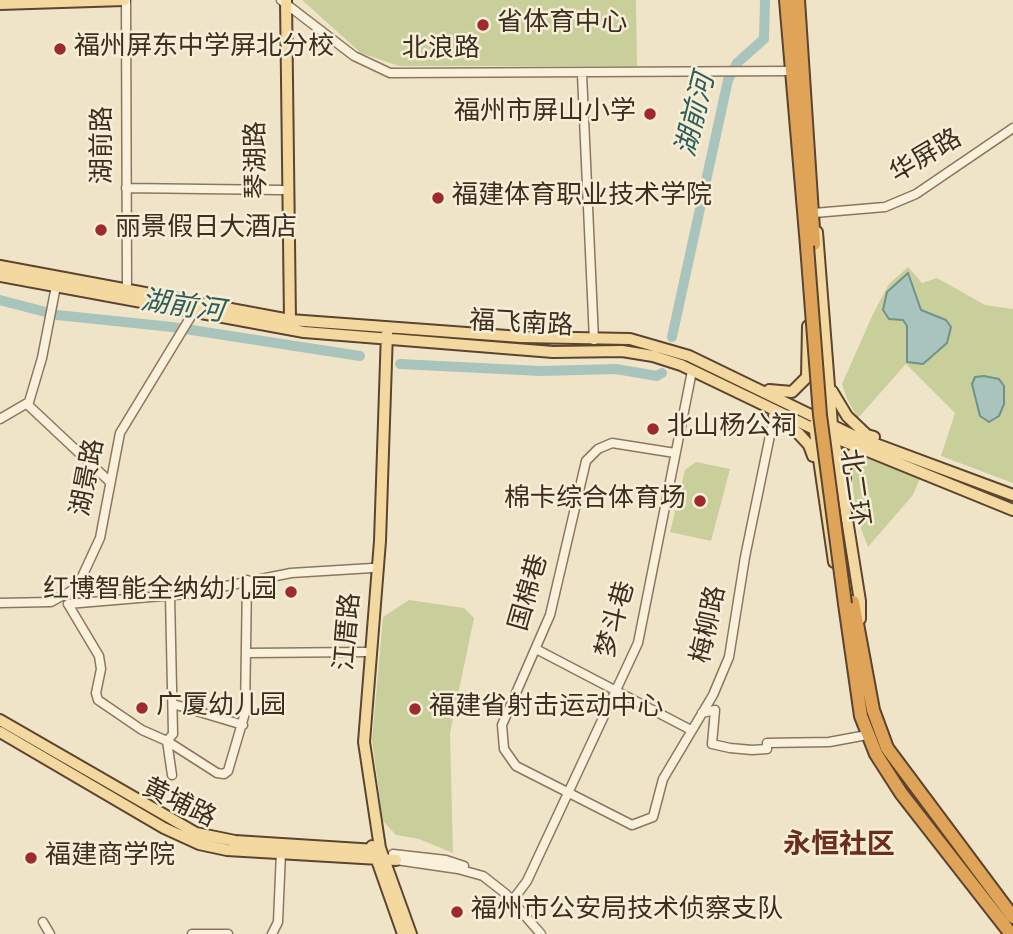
<!DOCTYPE html>
<html>
<head>
<meta charset="utf-8">
<style>
	body { margin:0 }
	canvas { display:block; background:#f0e4c8 }
</style>
</head>
<body>
<canvas width="1013" height="934"></canvas>
<script>
const context = document.querySelector('canvas').getContext('2d');
context.lineJoin = 'round';
function fillPath(path, color) { context.fillStyle = color; context.fill(path, 'evenodd'); }
const toPath = rows => new Path2D(rows.map(r => 'M' + r).join(''));
function stroke(path, color, width, dash) { context.strokeStyle = color; context.lineWidth = width; context.lineCap = dash ? 'butt' : 'round'; context.setLineDash(dash || []); context.stroke(path); }
function drawText(font, color, halo, rows, align = 'center') {
  context.font = font + ' Spectral,"Noto Sans SC",serif'; context.lineWidth = 5; context.setLineDash([]); context.textBaseline = 'middle'; context.strokeStyle = halo; context.fillStyle = color; for (const [text, x, y, turn = 0] of rows) {
    context.save(); context.translate(x, y); context.rotate((+turn || 0) * Math.PI / 180); context.textAlign = isNaN(turn) ? turn : align; if (halo) context.strokeText(text, 0, 0); context.fillText(text, 0, 0); context.restore();
  }
}
fillPath(toPath([
	[302,0,636,0,637,66,399,66,361,53],
	[908,267,922,283,937,278,985,305,1013,309,1013,483,941,456,955,413,906,364,858,418,847,399,842,384,873,314,889,284],
	[860,459,869,459,920,478,913,495,868,547,857,518,853,490,852,471],
	[696,462,730,469,711,541,670,532,685,470],
	[409,600,464,608,474,618,450,733,453,853,419,839,396,835,383,821,372,740,383,617]
]), '#c9cf9b');
const water = toPath([
	[908,273,921,310,946,320,951,327,947,343,923,364,907,362,907,326,903,320,889,319,883,310,887,292,908,273],
	[984,376,999,379,1004,386,1004,404,999,416,989,422,980,416,972,384,975,377,984,376]
]);
fillPath(water, '#a9c4bc');
stroke(water, '#6f938a', 2);
stroke(toPath([
	[0,300,57,315,172,327,360,356],
	[672,337,728,80,737,63,764,39,765,0],
	[400,364,541,371,616,369,657,376,662,373]
]), '#a9c4bc', 10);
const minor = toPath([
	[126,0,127,290],
	[281,0,354,56,390,73,792,71],
	[582,74,594,340],
	[126,188,282,190],
	[814,213,885,207,916,194,1013,128],
	[27,404,110,482],
	[0,419,29,402,42,358,56,286],
	[675,453,612,443,598,449,586,461,550,615,502,725,504,749,516,766,632,825,653,817,663,779,713,695,729,657,745,557,774,416],
	[170,596,173,734,167,741,142,730,98,700,96,693,101,669,99,656,68,604,186,594,291,573,372,568],
	[0,603,51,602,71,591,81,579,100,538,120,433,193,313],
	[536,649,691,730],
	[247,653,365,652],
	[173,704,243,725],
	[702,713,715,710,712,744,730,748,752,750,767,749,767,743,829,742,867,735],
	[167,741,217,773,224,774,228,771,245,713,247,580],
	[167,741,172,775],
	[393,854,446,860,464,866],
	[396,860,458,869,483,876,506,894,541,934],
	[512,901,527,881,638,643,692,371],
	[43,922,50,934],
	[192,934,228,934],
	[272,934,278,922,281,852]
]);
const major = toPath([
	[286,0,290,320],
	[0,4,124,0],
	[817,232,832,425,860,601,860,619],
	[0,266,290,320,521,337,630,339,689,356,854,436,1013,495],
	[0,276,304,332,553,352,622,351,653,356,681,365,814,429,1013,510],
	[387,332,380,541,364,742,380,848,411,934],
	[769,390,792,392,807,377,808,326],
	[832,391,847,416,867,435,874,437],
	[774,416,798,433,809,445,813,456],
	[814,425,834,562],
	[845,479,845,469,849,457,855,452,866,449],
	[0,720,196,833,235,841,376,850],
	[0,732,164,828,199,844,227,850,396,860],
	[372,846,403,934]
]);
const highway = toPath([
	[786,0,807,246],
	[798,0,814,244],
	[853,602,873,710,887,748,1013,917],
	[845,604,861,716,876,754,901,793,1011,934]
]);
stroke(minor, '#8d765c', 11);
stroke(major, '#5b4430', 14);
stroke(highway, '#5b4430', 16);
stroke(minor, '#faf1dc', 8);
stroke(major, '#f3d9a0', 10);
stroke(highway, '#e0a458', 12);
const highwayBridge = toPath([
	[807,246,820,415,845,604]
]);
stroke(highwayBridge, '#5b4430', 16, []);
stroke(highwayBridge, '#e0a458', 12);
for (const [x, y, r, color] of [
	[483,25,7,"#9e2a2b"],
	[60,49,7,"#9e2a2b"],
	[650,114,7,"#9e2a2b"],
	[438,198,7,"#9e2a2b"],
	[101,230,7,"#9e2a2b"],
	[653,429,7,"#9e2a2b"],
	[700,501,7,"#9e2a2b"],
	[291,592,7,"#9e2a2b"],
	[142,708,7,"#9e2a2b"],
	[415,709,7,"#9e2a2b"],
	[31,858,7,"#9e2a2b"],
	[457,912,7,"#9e2a2b"]
]) { const dot = new Path2D(); dot.arc(x, y, r, 0, 2 * Math.PI); context.fillStyle = color; context.fill(dot); stroke(dot, '#f7eed8', 2.5); }
drawText('26px', '#3d2e20', '#f7eed8', [
	["省体育中心",497,25],
	["福州屏东中学屏北分校",74,49],
	["福州市屏山小学",636,114,"right"],
	["福建体育职业技术学院",452,198],
	["丽景假日大酒店",115,230],
	["北山杨公祠",667,429],
	["棉卡综合体育场",686,501,"right"],
	["红博智能全纳幼儿园",277,592,"right"],
	["广厦幼儿园",156,708],
	["福建省射击运动中心",429,709],
	["福建商学院",45,858],
	["福州市公安局技术侦察支队",471,912]
], 'left');
drawText('26px', '#3d2e20', '#f7eed8', [
	["北浪路",441,51],
	["湖前路",105,145,-90],
	["华屏路",927,158,-31],
	["琴湖路",259,160,-91],
	["福飞南路",521,326,3],
	["湖景路",90,478,-79],
	["北二环",852,488,82],
	["国棉巷",531,593,-74],
	["梦斗巷",618,620,-74],
	["梅柳路",711,625,-78],
	["江厝路",350,632,-85],
	["黄埔路",178,805,26]
]);
drawText('italic 28px', '#2f5d5a', '#f7eed8', [
	["湖前河",698,116,-76],
	["湖前河",182,309,8]
]);
drawText('bold 28px', '#6b2e1e', '#f7eed8', [
	["永恒社区",839,848]
]);
</script>
</body>
</html>
